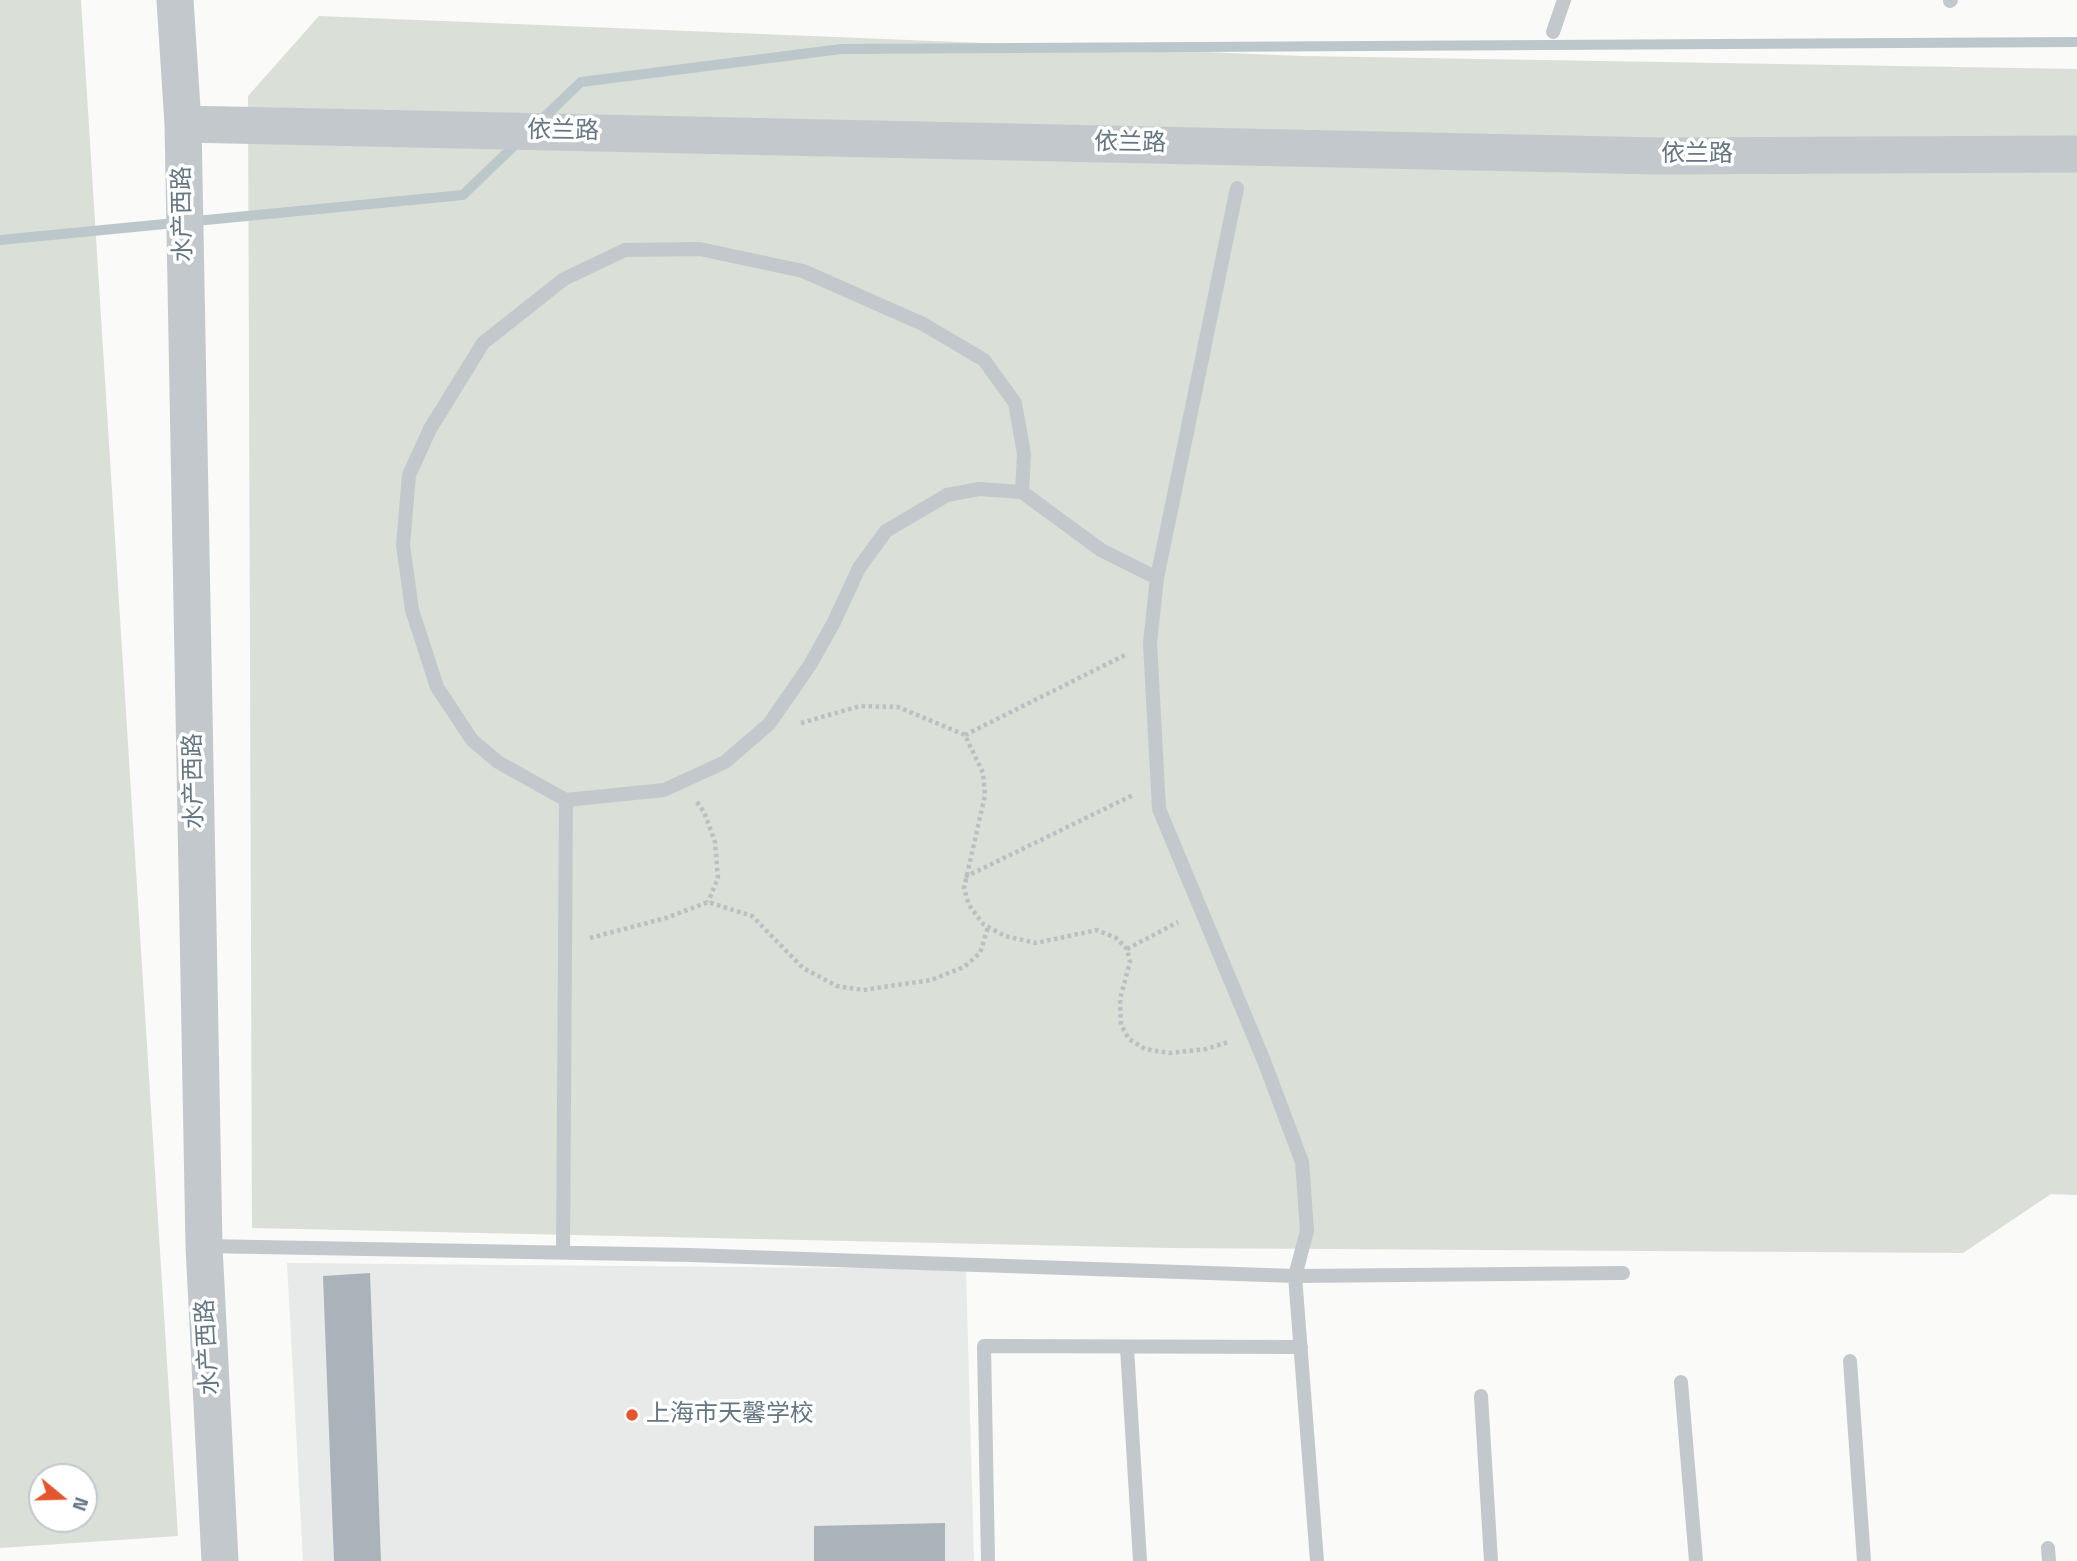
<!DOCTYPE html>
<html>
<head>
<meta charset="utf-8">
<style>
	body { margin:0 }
	#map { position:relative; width:2077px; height:1561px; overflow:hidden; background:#fafaf8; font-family:"Titillium Web",sans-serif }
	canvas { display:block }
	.north { position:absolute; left:28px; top:1463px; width:70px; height:70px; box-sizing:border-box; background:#fff; border:2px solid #c1c8cd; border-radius:50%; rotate:109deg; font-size:19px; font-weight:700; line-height:28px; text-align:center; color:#657683 }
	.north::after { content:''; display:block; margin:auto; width:24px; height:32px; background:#e4572e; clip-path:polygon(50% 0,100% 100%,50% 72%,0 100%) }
</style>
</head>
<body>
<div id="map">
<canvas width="2077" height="1561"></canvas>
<div class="north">N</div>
</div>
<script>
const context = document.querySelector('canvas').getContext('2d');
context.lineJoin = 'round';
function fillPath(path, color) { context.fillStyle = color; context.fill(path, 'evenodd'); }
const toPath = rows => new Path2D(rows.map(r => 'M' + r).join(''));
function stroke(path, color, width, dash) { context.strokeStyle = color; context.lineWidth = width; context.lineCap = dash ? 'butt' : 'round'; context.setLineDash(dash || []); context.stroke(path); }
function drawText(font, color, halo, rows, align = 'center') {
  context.font = font + ' "Titillium Web","Noto Sans SC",sans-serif'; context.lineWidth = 7; context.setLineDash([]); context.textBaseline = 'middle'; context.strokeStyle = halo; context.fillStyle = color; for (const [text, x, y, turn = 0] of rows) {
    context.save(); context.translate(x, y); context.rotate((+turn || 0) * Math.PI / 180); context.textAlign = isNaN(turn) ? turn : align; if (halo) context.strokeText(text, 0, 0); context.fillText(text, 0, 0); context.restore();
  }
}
fillPath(toPath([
	[287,1263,966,1269,974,1561,303,1561]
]), '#e8e9e9');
fillPath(toPath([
	[0,0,81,0,178,1536,0,1548],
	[84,1477,84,1519,42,1519,42,1477],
	[319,16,1302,56,2077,69,2077,1195,2051,1194,1963,1253,1169,1248,252,1228,248,96]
]), '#dadfd7');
stroke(toPath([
	[538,123,581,82,841,49,2077,42],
	[0,240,463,195,521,139]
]), '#bbc7cb', 10);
fillPath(toPath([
	[370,1273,381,1561,334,1561,323,1276],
	[945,1523,945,1561,814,1561,814,1526]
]), '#aab3b9');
stroke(toPath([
	[801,723,860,706,898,707,965,735,983,773,985,795,964,888,969,905,983,924,1005,936,1036,943,1097,930,1116,938,1127,949,1130,962,1120,999,1121,1025,1129,1039,1145,1049,1169,1053,1206,1049,1228,1042],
	[965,735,1127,654],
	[697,802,704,812,715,842,718,878,708,902],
	[965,877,1133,795],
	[590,938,666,918,708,902,752,916,803,968,837,986,863,990,931,980,964,967,980,953,988,927],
	[1127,949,1178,922]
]), '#bbbfc2', 4.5, [3.5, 3.5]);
stroke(toPath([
	[1950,1,1951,0],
	[1553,32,1564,0],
	[1237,188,1157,578,1150,643,1159,809,1264,1061,1302,1162,1307,1231,1295,1276,1317,1561],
	[566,800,664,790,725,762,769,724,810,665,834,622,859,568,886,531,947,495,979,489,1022,492,1101,550,1157,578],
	[204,1246,690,1255,1295,1276,1623,1273],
	[563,1252,566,800,498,762,472,740,437,687,412,610,403,545,409,475,430,429,483,343,564,279,625,250,700,249,803,271,923,324,984,360,1015,403,1024,454,1022,492],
	[1127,1348,1140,1561],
	[1850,1361,1864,1561],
	[1681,1382,1696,1561],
	[1481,1396,1491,1561],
	[2048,1548,2049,1561],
	[988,1561,984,1346,1301,1347]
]), '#c3c8cc', 14);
stroke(toPath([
	[175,0,183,124,204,1246,220,1561],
	[183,124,1659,156,2077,154]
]), '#c3c8cc', 37);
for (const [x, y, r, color] of [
	[632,1415,7,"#e4572e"]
]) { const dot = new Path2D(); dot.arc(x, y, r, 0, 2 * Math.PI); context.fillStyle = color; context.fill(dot); stroke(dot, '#fff', 2.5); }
drawText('24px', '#657683', '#fff', [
	["依兰路",563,132,1],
	["依兰路",1130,144,1],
	["依兰路",1697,155],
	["水产西路",184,214,-91],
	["水产西路",195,781,-91],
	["水产西路",209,1347,-93]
]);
drawText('24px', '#657683', '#fff', [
	["上海市天馨学校",646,1415]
], 'left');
</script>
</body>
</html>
